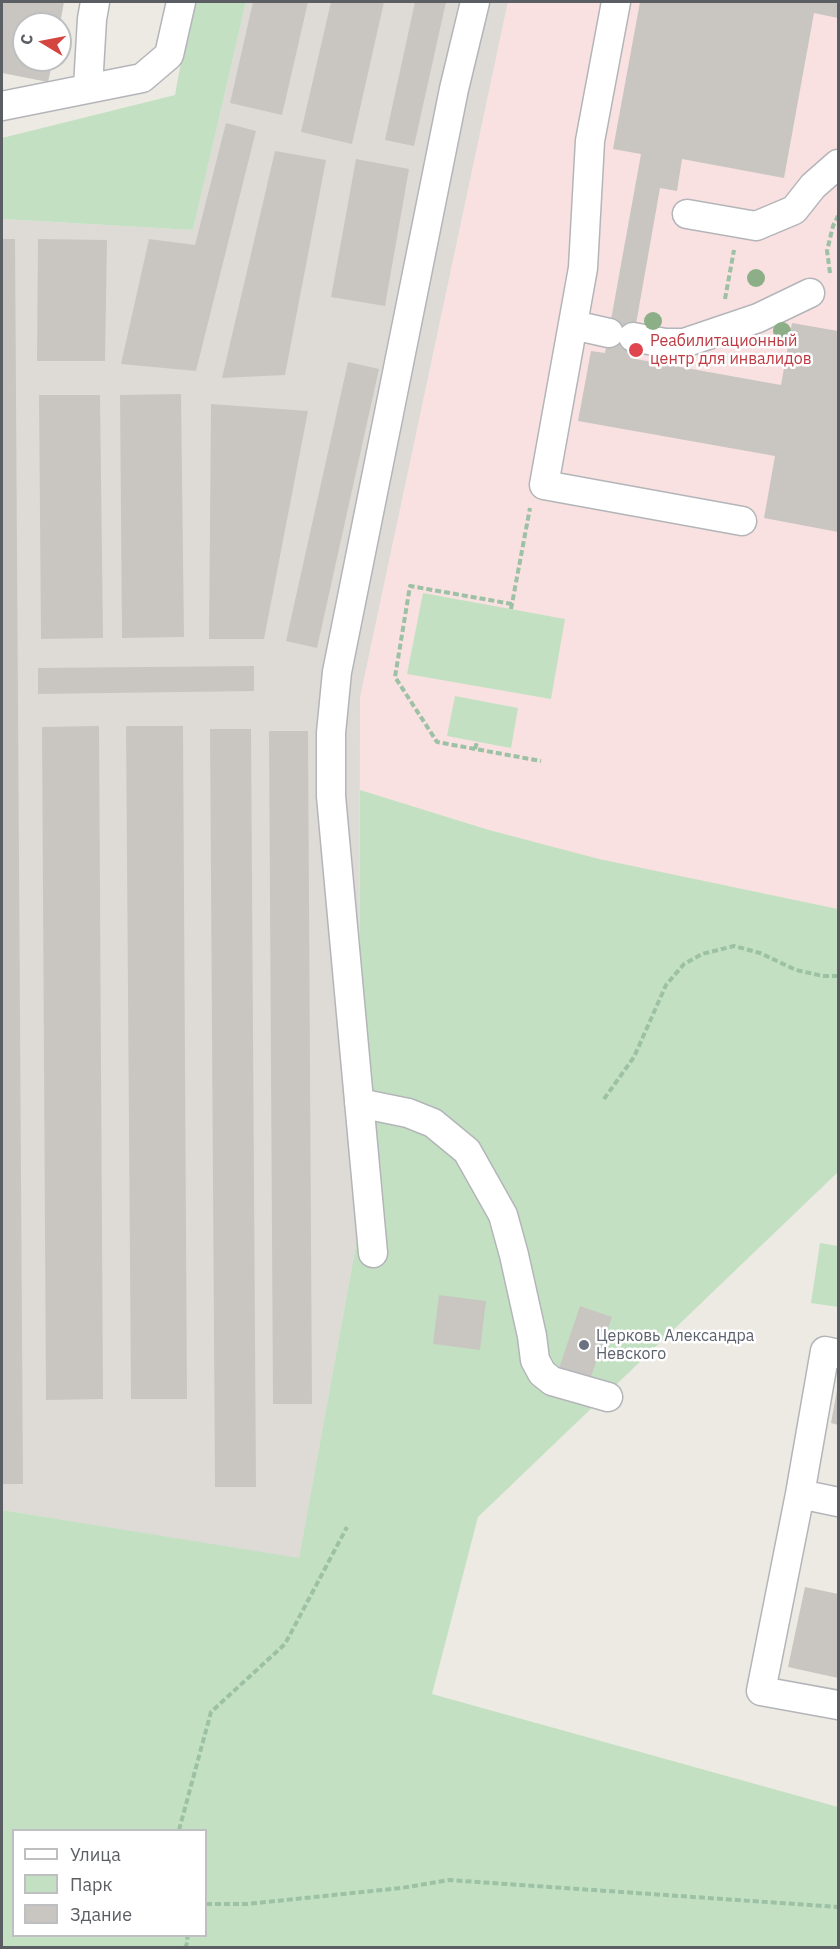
<!DOCTYPE html>
<html>
<head>
<meta charset="utf-8">
<style>
	body { margin:0 }
	#map { position:relative; width:840px; height:1949px; overflow:hidden; background:#eceae3; font-family:"IBM Plex Sans",sans-serif }
	canvas { display:block }
	.frame { position:absolute; inset:0; border:3px solid #5b5e62; pointer-events:none }
	.legend { position:absolute; left:12px; top:1829px; width:195px; height:108px; box-sizing:border-box; background:#fff; border:2px solid #bdbfc0; margin:0; padding:8px 10px; list-style:none; font-size:18px; color:#5b5e62 }
	.legend li { display:flex; align-items:center; gap:12px; height:30px }
	.legend b { width:30px; border:2px solid #bdbfc0 }
	.north { position:absolute; left:12px; top:12px; width:60px; height:60px; box-sizing:border-box; background:#fff; border:2px solid #bdbfc0; border-radius:50%; rotate:280deg; font-size:16px; font-weight:700; line-height:24px; text-align:center; color:#5b5e62 }
	.north::after { content:''; display:block; margin:auto; width:21px; height:27px; background:#d54540; clip-path:polygon(50% 0,100% 100%,50% 72%,0 100%) }
</style>
</head>
<body>
<div id="map">
<canvas width="840" height="1949"></canvas>
<div class="frame"></div>
<ul class="legend">
<li><b style="height:8px;background:#fff"></b>Улица</li>
<li><b style="height:16px;background:#c3e1c2"></b>Парк</li>
<li><b style="height:16px;background:#c9c6c2"></b>Здание</li>
</ul>
<div class="north">С</div>
</div>
<script>
const context = document.querySelector('canvas').getContext('2d');
context.lineJoin = 'round';
function fillPath(path, color) { context.fillStyle = color; context.fill(path, 'evenodd'); }
const toPath = rows => new Path2D(rows.map(r => 'M' + r).join(''));
function stroke(path, color, width, dash) { context.strokeStyle = color; context.lineWidth = width; context.lineCap = dash ? 'butt' : 'round'; context.setLineDash(dash || []); context.stroke(path); }
function drawText(font, color, halo, rows, align = 'center') {
  context.font = font + ' "IBM Plex Sans",sans-serif'; context.lineWidth = 5; context.setLineDash([]); context.textBaseline = 'middle'; context.strokeStyle = halo; context.fillStyle = color; for (const [text, x, y, turn = 0] of rows) {
    context.save(); context.translate(x, y); context.rotate((+turn || 0) * Math.PI / 180); context.textAlign = isNaN(turn) ? turn : align; if (halo) context.strokeText(text, 0, 0); context.fillText(text, 0, 0); context.restore();
  }
}
fillPath(toPath([
	[246,2,508,2,360,698,359,1228,299,1559,2,1510,2,219,193,230]
]), '#dedbd7');
fillPath(toPath([
	[508,2,838,2,838,909,599,860,489,830,360,790,360,698]
]), '#f8e1e0');
fillPath(toPath([
	[192,2,246,2,193,230,2,219,2,138,175,95],
	[423,593,565,619,551,699,407,674],
	[455,696,518,708,511,748,447,736],
	[360,790,489,830,599,859,838,909,838,1172,478,1517,432,1694,838,1807,838,1947,2,1947,2,1510,299,1558,359,1228],
	[14,1830,206,1830,206,1936,14,1936],
	[820,1243,838,1246,838,1307,811,1303]
]), '#c3e1c2');
fillPath(toPath([
	[2,2,64,2,60,24,24,24,24,60,53,60,48,82,2,73],
	[253,2,308,2,282,115,230,103],
	[331,2,384,2,352,144,301,132],
	[415,2,446,2,414,146,385,140],
	[640,2,838,2,838,18,814,13,784,178,682,159,677,191,660,188,630,358,781,385,792,323,838,331,838,532,764,518,775,456,578,421,591,351,605,353,641,154,613,149],
	[226,123,256,131,196,371,121,364,149,239,195,245],
	[275,151,326,160,285,375,222,378],
	[356,159,409,169,385,306,331,297],
	[2,239,15,239,23,1484,2,1484],
	[38,239,107,240,105,361,37,361],
	[348,362,379,369,317,648,286,641],
	[181,394,184,637,122,638,120,395],
	[39,395,100,395,103,638,41,639],
	[211,404,308,411,264,639,209,639],
	[254,666,254,691,38,694,38,668],
	[99,726,103,1399,46,1400,42,727],
	[126,726,183,726,187,1399,131,1399],
	[210,729,251,729,256,1487,215,1487],
	[269,731,308,731,312,1404,273,1404],
	[439,1295,486,1301,480,1350,433,1344],
	[580,1306,612,1317,588,1385,557,1374],
	[837,1390,838,1390,838,1425,831,1423],
	[805,1587,838,1594,838,1678,788,1667]
]), '#c9c6c2');
const minor = toPath([
	[616,2,590,141,583,268,544,485,742,521],
	[88,87,92,19,95,2],
	[2,106,142,78,169,55,181,2],
	[687,214,756,226,794,210,813,186,838,164],
	[573,325,609,333],
	[633,337,665,343,684,343,758,318,810,293],
	[359,1103,408,1113,433,1123,467,1151,503,1215,514,1255,532,1336,535,1360,542,1373,552,1381,608,1397],
	[373,1253,331,796,331,733,337,672,454,89,475,2],
	[838,1354,825,1351,800,1494,761,1691,838,1705],
	[800,1494,838,1502]
]);
stroke(minor, '#b3b5b9', 31);
stroke(toPath([
	[830,273,827,251,833,226,838,216],
	[725,299,734,250],
	[512,604,410,586,395,677,437,742,541,761],
	[511,609,530,508],
	[475,749,477,742],
	[604,1099,634,1057,666,985,684,964,702,954,734,946,760,953,796,970,823,976,838,976],
	[179,1830,211,1712,285,1644,347,1527],
	[206,1904,247,1904,401,1888,449,1880,838,1907],
	[185,1948,188,1941,187,1936]
]), '#9cc1a5', 4, [6, 3]);
stroke(minor, '#fff', 28);
context.fillStyle = '#8caf88';
for (const [x, y] of [
	[756,278],
	[653,321],
	[782,331]
]) { context.beginPath(); context.arc(x, y, 9, 0, 2 * Math.PI); context.fill(); }
for (const [x, y, r, color] of [
	[636,350,8,"#e0444e"],
	[584,1345,6,"#6b7280"]
]) { const dot = new Path2D(); dot.arc(x, y, r, 0, 2 * Math.PI); context.fillStyle = color; context.fill(dot); stroke(dot, '#fff', 2); }
drawText('16px', '#be3a42', '#fff', [
	["Реабилитационный",650,341],
	["центр для инвалидов",650,359]
], 'left');
drawText('16px', '#5b616d', '#fff', [
	["Церковь Александра",596,1336],
	["Невского",596,1354]
], 'left');
</script>
</body>
</html>
